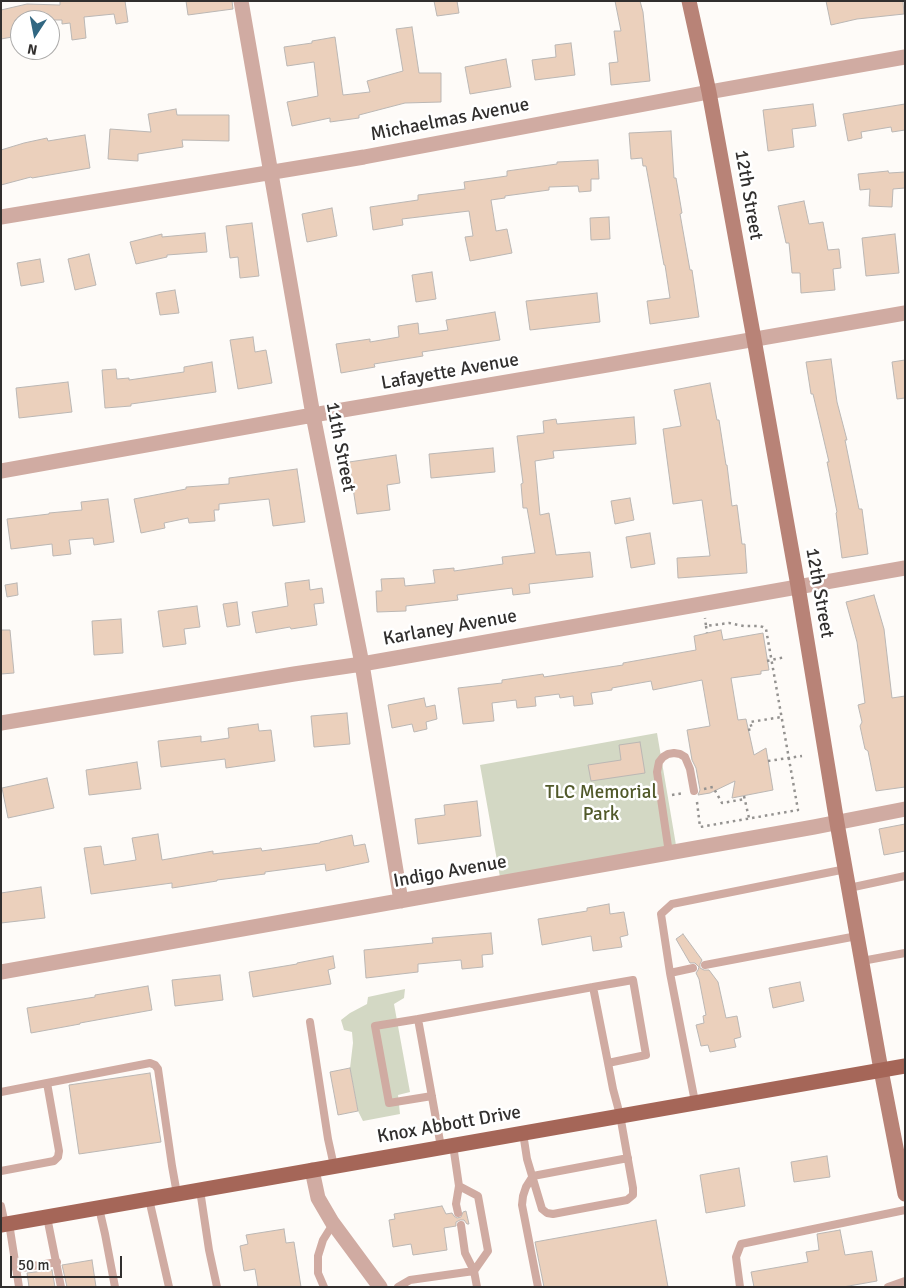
<!DOCTYPE html>
<html>
<head>
<meta charset="utf-8">
<style>
	body { margin:0 }
	#map { position:relative; width:906px; height:1288px; overflow:hidden; background:#fefbf8; font-family:Signika,sans-serif }
	canvas { display:block }
	.frame { position:absolute; inset:0; border:2px solid #312f2e; pointer-events:none }
	.north { position:absolute; left:10px; top:10px; width:50px; height:50px; box-sizing:border-box; background:#fff; border:1px solid #adacab; border-radius:50%; rotate:191deg; font-size:14px; font-weight:700; line-height:20px; text-align:center; color:#312f2e }
	.north::after { content:''; display:block; margin:auto; width:18px; height:22px; background:#316782; clip-path:polygon(50% 0,100% 100%,50% 72%,0 100%) }
	.scale { position:absolute; left:10px; top:1256px; width:112px; height:22px; box-sizing:border-box; border:2px solid #312f2e; border-top:0; padding-left:6px; font-size:15px; line-height:18px; white-space:nowrap; color:#312f2e; -webkit-text-stroke:4px #fff; paint-order:stroke }
</style>
</head>
<body>
<div id="map">
<canvas width="906" height="1288"></canvas>
<div class="frame"></div>
<div class="north">N</div>
<div class="scale">50 m</div>
</div>
<script>
const context = document.querySelector('canvas').getContext('2d');
context.lineJoin = 'round';
function fillPath(path, color) { context.fillStyle = color; context.fill(path, 'evenodd'); }
const toPath = rows => new Path2D(rows.map(r => 'M' + r).join(''));
function stroke(path, color, width, dash) { context.strokeStyle = color; context.lineWidth = width; context.lineCap = dash ? 'butt' : 'round'; context.setLineDash(dash || []); context.stroke(path); }
function drawText(font, color, halo, rows, align = 'center') {
  context.font = font + ' Signika,sans-serif'; context.lineWidth = 5; context.setLineDash([]); context.textBaseline = 'middle'; context.strokeStyle = halo; context.fillStyle = color; for (const [text, x, y, turn = 0] of rows) {
    context.save(); context.translate(x, y); context.rotate((+turn || 0) * Math.PI / 180); context.textAlign = isNaN(turn) ? turn : align; if (halo) context.strokeText(text, 0, 0); context.fillText(text, 0, 0); context.restore();
  }
}
fillPath(toPath([
	[657,733,677,851,501,883,480,765],
	[405,989,404,998,394,1004,410,1092,398,1095,400,1114,363,1121,358,1111,350,1068,353,1043,352,1032,344,1030,341,1020,350,1013,367,1004,368,997]
]), '#d3d8c4');
const building = toPath([
	[60,1,125,1,128,22,116,24,114,14,84,17,86,38,72,40,70,23,62,24,62,20,15,20,18,36,1,39,1,10,27,4,60,5,60,1],
	[186,1,232,1,233,9,188,15,186,1],
	[434,1,457,1,459,13,437,16,434,1],
	[615,1,640,1,643,12,650,81,611,85,609,63,618,62,614,31,621,31,615,1],
	[826,1,903,1,904,14,857,19,831,25,826,1],
	[412,27,419,73,441,73,441,102,405,103,359,115,359,118,330,122,330,118,292,126,287,102,318,96,314,62,287,66,284,47,312,43,312,41,335,37,343,95,370,92,367,81,403,71,396,29,412,27],
	[571,43,575,75,535,80,532,60,556,57,555,45,571,43],
	[506,59,511,87,470,94,465,67,506,59],
	[813,104,816,126,792,129,794,147,768,151,763,110,813,104],
	[905,104,905,130,892,132,891,127,861,132,862,138,848,141,843,114,905,104],
	[176,109,177,115,229,115,229,141,182,140,183,147,138,154,138,161,108,159,110,129,151,132,148,114,176,109],
	[671,131,674,178,676,178,682,213,680,214,690,270,692,270,699,317,650,324,647,301,670,298,665,265,664,265,646,166,643,166,642,158,631,159,629,133,671,131],
	[85,135,90,168,32,178,31,177,1,185,1,150,24,143,47,138,48,141,85,135],
	[598,160,599,179,591,179,591,191,579,192,578,186,549,187,549,190,505,196,505,198,491,200,496,231,507,229,512,253,470,261,465,237,473,236,469,211,402,219,403,225,373,230,370,207,418,200,418,195,465,189,464,182,507,176,507,171,557,164,557,162,598,160],
	[888,171,889,173,905,172,905,188,893,189,892,207,869,206,870,189,860,190,858,174,888,171],
	[804,201,809,224,823,222,828,250,839,249,841,268,833,269,835,290,801,293,800,273,792,273,789,243,786,243,778,206,804,201],
	[332,208,337,236,307,242,302,214,332,208],
	[609,217,610,239,591,240,590,218,609,217],
	[252,223,259,276,240,278,238,257,230,258,226,226,252,223],
	[205,233,207,252,167,255,167,257,136,264,130,242,162,234,162,237,205,233],
	[895,234,899,273,866,276,862,238,895,234],
	[89,254,96,285,75,290,68,259,89,254],
	[40,259,44,282,21,286,17,263,40,259],
	[432,272,436,299,416,302,412,275,432,272],
	[175,290,179,313,160,315,156,293,175,290],
	[597,293,600,322,530,330,526,301,597,293],
	[495,312,500,340,422,352,423,356,374,364,375,367,341,373,336,344,370,339,370,342,399,337,398,326,418,323,419,334,448,330,446,320,495,312],
	[253,337,255,352,266,350,272,383,238,389,230,340,253,337],
	[831,359,837,402,847,440,845,440,859,509,862,509,868,554,842,558,836,513,837,512,827,462,829,462,813,394,811,394,806,362,831,359],
	[905,360,905,398,897,399,892,362,905,360],
	[212,362,216,392,131,404,131,406,105,408,102,370,116,369,117,379,129,378,129,380,184,372,184,367,212,362],
	[68,382,72,412,19,418,16,388,68,382],
	[710,383,717,420,719,420,726,465,727,465,732,506,737,505,742,544,745,544,747,573,678,578,677,558,710,556,702,500,673,504,663,429,681,426,674,390,710,383],
	[634,417,636,444,553,451,554,458,535,461,540,515,549,513,556,555,590,552,593,577,529,584,530,593,513,595,512,588,457,595,458,600,406,606,406,611,377,612,376,591,382,591,381,579,404,578,405,586,435,583,433,570,454,568,454,571,503,564,502,557,535,553,527,508,523,508,521,484,523,483,517,436,544,433,543,421,556,419,557,424,634,417],
	[493,448,495,472,431,478,429,454,493,448],
	[396,455,400,483,387,485,390,510,357,514,349,462,396,455],
	[297,469,305,522,273,526,269,499,219,504,219,510,214,510,215,521,189,523,188,518,164,523,165,528,141,533,134,499,186,489,186,487,229,484,229,478,297,469],
	[630,498,634,520,615,524,611,501,630,498],
	[108,499,114,542,94,545,93,538,69,540,71,554,53,556,52,544,11,549,7,519,49,514,49,513,82,510,81,502,108,499],
	[650,533,655,564,631,568,626,537,650,533],
	[309,580,310,590,322,588,324,603,314,604,317,625,291,629,290,627,256,633,252,612,288,606,285,583,309,580],
	[17,583,18,595,7,597,5,585,17,583],
	[874,595,884,629,892,698,905,696,905,787,876,791,868,751,865,749,860,726,862,722,858,705,865,703,857,642,846,602,874,595],
	[237,602,240,625,227,627,223,604,237,602],
	[197,606,200,627,184,629,186,644,163,647,158,611,197,606],
	[121,619,123,653,94,655,92,621,121,619],
	[1,630,10,630,14,673,1,674,1,630],
	[721,630,723,640,763,633,769,670,761,671,761,674,731,678,738,720,746,719,754,755,766,748,773,790,732,798,735,781,710,793,698,795,700,790,696,768,692,760,687,730,710,726,702,680,653,690,651,681,612,688,612,690,591,693,593,704,574,706,573,696,560,698,559,694,535,697,536,706,517,708,516,700,492,703,494,721,463,724,458,688,502,683,502,680,543,674,544,677,623,665,623,663,696,650,694,636,721,630],
	[424,698,426,707,435,705,437,719,426,722,427,729,414,732,412,724,392,728,388,705,424,698],
	[347,713,350,744,314,747,311,716,347,713],
	[258,724,259,731,271,730,275,761,226,768,225,759,161,767,158,741,201,736,201,742,229,738,228,728,258,724],
	[640,742,645,773,591,781,588,765,621,760,619,745,640,742],
	[137,762,141,789,89,795,86,770,137,762],
	[47,778,54,808,8,818,2,788,47,778],
	[477,801,481,836,418,844,415,819,445,815,444,805,477,801],
	[905,824,905,851,884,855,879,829,905,824],
	[158,834,162,860,213,851,213,854,261,848,262,851,320,843,320,842,352,835,354,846,365,844,369,862,326,871,325,864,265,872,265,874,217,880,217,881,172,888,172,883,91,894,84,848,101,846,104,865,136,860,132,838,158,834],
	[41,887,45,918,1,923,1,893,41,887],
	[609,904,610,914,624,912,628,935,620,937,622,947,593,951,591,936,542,945,538,919,587,911,587,908,609,904],
	[491,933,493,954,482,955,483,967,462,969,461,960,418,964,418,972,366,978,364,950,433,943,432,938,491,933],
	[683,934,702,960,700,964,700,968,704,970,709,970,718,982,726,1018,737,1016,741,1037,734,1039,736,1047,710,1052,708,1045,701,1046,696,1025,704,1023,703,1016,706,1015,699,979,696,973,698,970,699,967,695,963,690,963,676,939,683,934],
	[333,956,335,968,328,970,331,984,253,997,249,972,297,964,297,963,333,956],
	[220,975,223,1000,175,1006,172,980,220,975],
	[800,982,804,1001,773,1008,769,988,800,982],
	[148,986,152,1010,80,1023,80,1024,31,1033,27,1008,95,997,95,995,148,986],
	[350,1068,358,1111,338,1115,330,1072,350,1068],
	[150,1073,161,1142,79,1154,69,1085,150,1073],
	[827,1156,830,1177,794,1182,791,1162,827,1156],
	[739,1168,745,1206,706,1213,700,1175,739,1168],
	[442,1206,446,1214,452,1213,454,1216,457,1218,461,1217,463,1212,466,1211,469,1224,467,1224,464,1220,460,1220,456,1222,456,1226,444,1228,447,1250,413,1255,411,1244,393,1247,389,1220,395,1219,394,1214,442,1206],
	[656,1220,668,1287,544,1287,535,1242,656,1220],
	[284,1229,286,1243,294,1242,301,1287,258,1287,255,1269,244,1271,240,1246,248,1244,246,1235,284,1229],
	[840,1230,845,1255,872,1251,877,1281,843,1287,754,1287,751,1272,808,1262,806,1252,819,1250,817,1234,840,1230],
	[92,1260,96,1287,67,1287,62,1265,92,1260],
	[52,1270,55,1287,29,1287,27,1273,52,1270]
]);
fillPath(building, '#ebd0bc');
stroke(building, '#bbb7b4', 1);
stroke(toPath([
	[706,626,707,633],
	[767,661,785,657],
	[748,730,752,729,750,722,782,717],
	[768,761,802,756],
	[704,789,713,787,722,803,745,799],
	[672,795,684,793],
	[744,796,749,818],
	[697,802,700,827,798,810,766,629,763,627,759,626,744,626,729,623,706,626,705,618]
]), '#949290', 2.5, [2.5, 4]);
stroke(toPath([
	[669,853,657,772,659,762,663,757,668,754,674,753,680,754,685,757,690,769,694,791],
	[849,888,905,876],
	[862,961,905,953],
	[705,965,857,936],
	[670,973,693,968],
	[418,1019,375,1026,389,1103,432,1096],
	[310,1022,328,1139,334,1166],
	[1,1092,47,1083],
	[695,1102,670,973,661,914,672,904,846,869],
	[523,1133,527,1159,542,1209,547,1213,553,1214,627,1200,633,1195,633,1188,620,1115,613,1089,608,1063],
	[453,1145,459,1186,456,1204,458,1213],
	[441,1147,418,1019,593,987,633,980,646,1055,608,1063,593,987],
	[1,1171,54,1161,58,1157,59,1151,47,1083,150,1063,155,1065,158,1069,172,1166,177,1194],
	[200,1190,209,1250,217,1287],
	[149,1199,169,1287],
	[1,1206,5,1224],
	[99,1208,105,1234,115,1287],
	[47,1217,61,1287],
	[9,1223,19,1287],
	[461,1225,465,1253,474,1271,477,1287],
	[16,1269,57,1262],
	[324,1287,318,1273,318,1256,323,1240,333,1224],
	[398,1287,410,1280,474,1271,488,1251,478,1196,459,1186],
	[538,1287,522,1205,523,1196,526,1187,533,1176,628,1158],
	[740,1287,736,1257,741,1244,905,1210],
	[888,1287,905,1281]
]), '#d0aba2', 8);
stroke(toPath([
	[241,1,313,415,362,664,401,901],
	[1,217,364,157,709,92,905,57],
	[1,471,313,415,607,365,905,313],
	[1,723,294,674,362,664,905,568],
	[1,972,814,827,905,809],
	[312,1170,318,1198,332,1222,380,1287]
]), '#d0aba2', 15);
stroke(toPath([
	[689,1,709,92,754,339,798,586,837,823,881,1070,905,1194]
]), '#b88377', 15);
stroke(toPath([
	[1,1225,905,1066]
]), '#a56658', 15);
drawText('19px', '#312f2e', '#fff', [
	["Michaelmas Avenue",450,120,-11],
	["12th Street",748,195,80],
	["Lafayette Avenue",450,372,-10],
	["11th Street",340,447,79],
	["12th Street",819,593,80],
	["Karlaney Avenue",450,628,-10],
	["Indigo Avenue",450,872,-10],
	["Knox Abbott Drive",449,1125,-10]
]);
drawText('19px', '#51592a', '#fff', [
	["TLC Memorial",601,793],
	["Park",601,815]
]);
</script>
</body>
</html>
